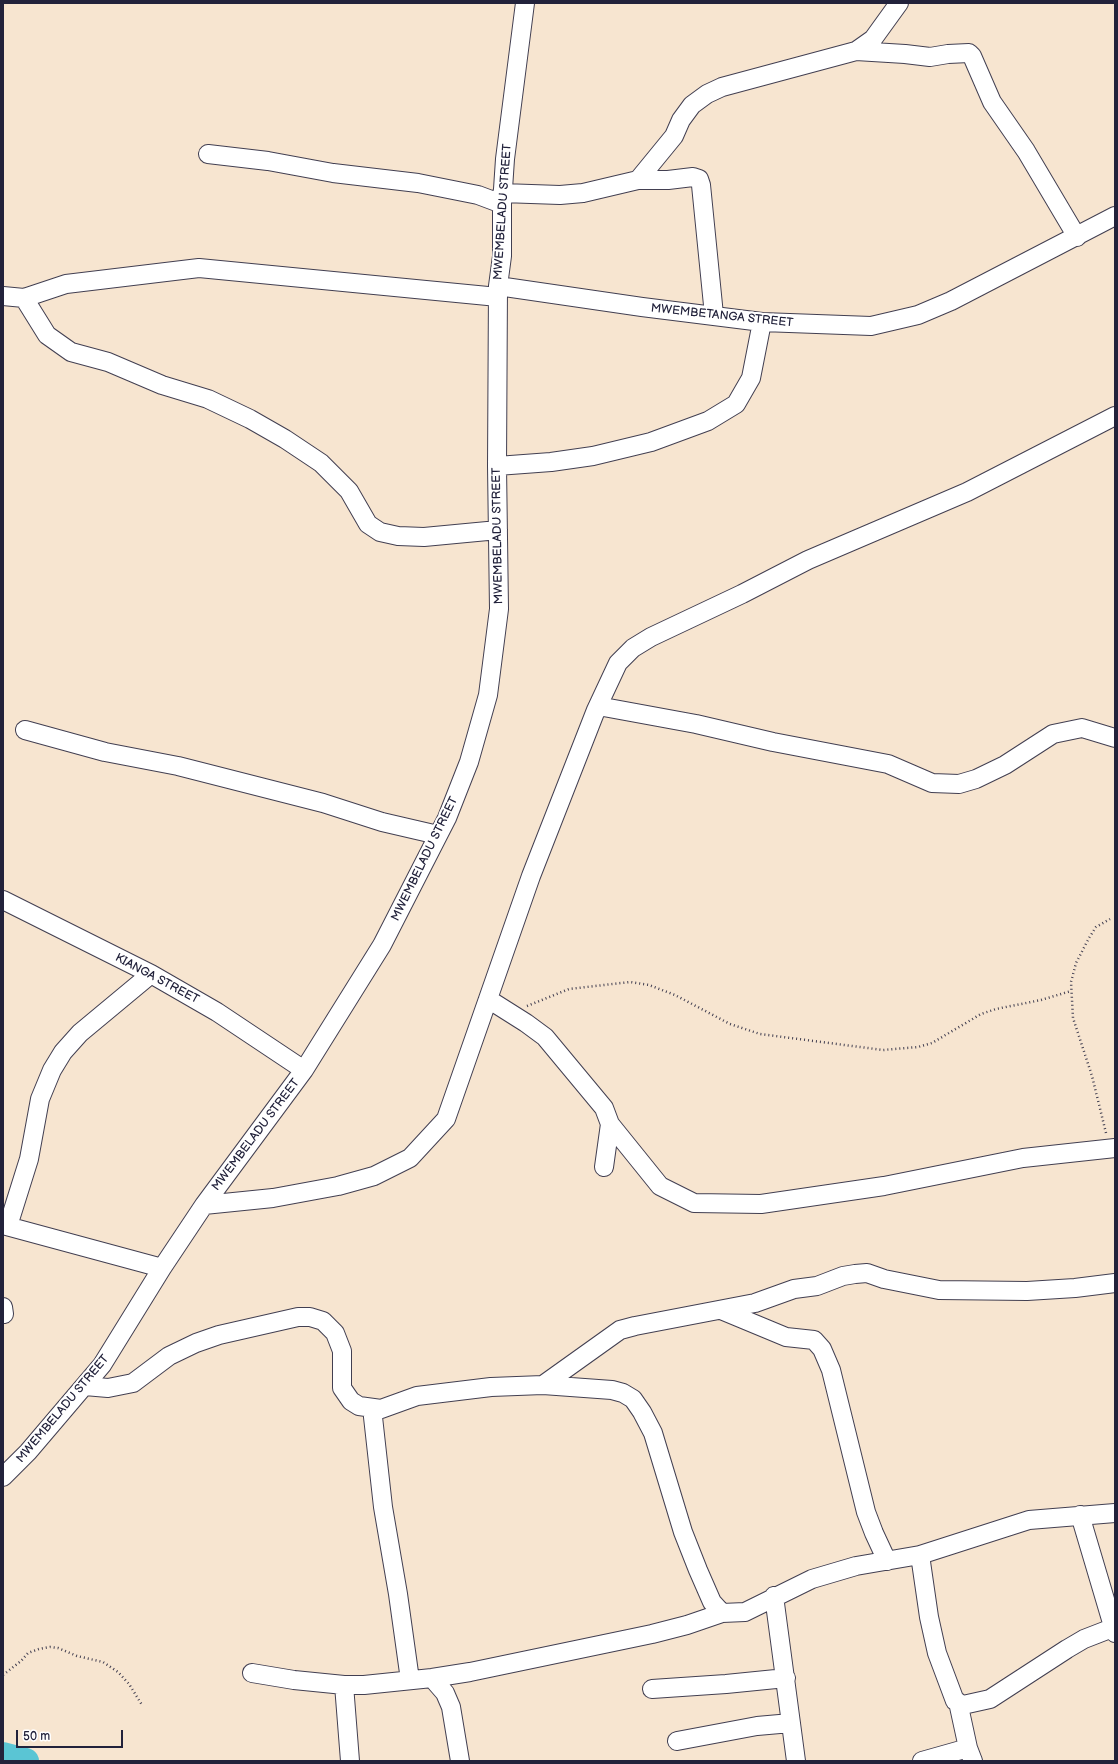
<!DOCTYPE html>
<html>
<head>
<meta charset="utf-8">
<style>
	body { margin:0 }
	#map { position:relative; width:1118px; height:1764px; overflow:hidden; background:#f7e5d0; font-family:"Balsamiq Sans",sans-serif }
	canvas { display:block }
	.frame { position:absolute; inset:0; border:4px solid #22223b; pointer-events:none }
	.scale { position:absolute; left:16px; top:1730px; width:107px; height:18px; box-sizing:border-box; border:2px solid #22223b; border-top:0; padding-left:5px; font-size:12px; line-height:14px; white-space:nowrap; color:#22223b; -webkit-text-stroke:3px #fff; paint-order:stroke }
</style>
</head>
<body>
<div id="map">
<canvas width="1118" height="1764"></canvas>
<div class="frame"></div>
<div class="scale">50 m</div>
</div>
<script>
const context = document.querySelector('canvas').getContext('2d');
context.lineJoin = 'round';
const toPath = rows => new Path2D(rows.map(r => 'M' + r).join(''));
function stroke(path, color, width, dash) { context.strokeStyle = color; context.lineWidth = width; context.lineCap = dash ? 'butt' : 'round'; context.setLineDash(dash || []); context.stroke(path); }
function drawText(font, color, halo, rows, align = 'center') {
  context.font = font + ' "Balsamiq Sans",sans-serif'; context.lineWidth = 4; context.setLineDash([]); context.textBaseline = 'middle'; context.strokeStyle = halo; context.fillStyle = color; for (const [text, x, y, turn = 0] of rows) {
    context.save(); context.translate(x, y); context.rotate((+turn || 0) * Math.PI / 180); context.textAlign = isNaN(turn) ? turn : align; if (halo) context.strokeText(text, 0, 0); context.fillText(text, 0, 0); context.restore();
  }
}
stroke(toPath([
	[3,1755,26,1761]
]), '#5ac5d4', 26);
const minor = toPath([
	[856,51,905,54,930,57,948,54,969,53,972,56,992,102,1026,151,1077,237],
	[208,154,268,161,333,173,418,183,478,195,502,204],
	[638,180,674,136,681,120,692,105,707,94,722,87,856,51,873,39,899,3],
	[502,193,560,195,583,193,638,180,668,180,693,177,699,179,701,185,714,315],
	[498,286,642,307,762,322,871,326,918,315,951,301,1115,216],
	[3,296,24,298,66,284,199,268,498,297],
	[24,298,47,335,71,352,108,362,162,385,208,399,250,419,285,439,321,463,349,491,368,524,380,532,398,536,424,537,498,530],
	[497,466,551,462,593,456,651,442,708,421,736,404,751,378,762,322],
	[598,706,696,724,773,742,888,764,932,783,959,784,976,779,1005,765,1053,734,1082,728,1115,738],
	[25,730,105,752,178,766,323,803,382,822,438,835],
	[3,900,151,974,217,1012,304,1070],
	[488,999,526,1023,545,1037,604,1108,610,1124,604,1167],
	[610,1124,660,1186,694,1203,761,1204,884,1186,1023,1158,1115,1148],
	[204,1205,273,1198,338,1186,374,1176,410,1158,446,1119,531,876,596,710,618,663,633,648,651,637,742,594,808,560,967,492,1115,416],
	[3,1225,162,1268],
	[8,1226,29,1159,40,1099,52,1070,63,1052,80,1033,151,974],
	[3,1307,4,1314],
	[721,1310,786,1337,814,1340,822,1349,831,1370,866,1512,874,1533,887,1561],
	[543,1385,620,1330,635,1326,755,1303,794,1289,817,1286,843,1276,855,1274,867,1273,884,1279,939,1290,1027,1291,1075,1288,1115,1283],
	[85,1386,108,1388,133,1383,169,1356,196,1343,219,1335,298,1317,310,1317,323,1321,335,1333,342,1351,342,1388,351,1401,359,1406,381,1409,417,1396,491,1387,543,1385,612,1390,623,1393,633,1399,642,1412,653,1433,683,1532,698,1570,712,1602,722,1613,745,1612,812,1579,856,1566,920,1555,1029,1520,1115,1513],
	[372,1408,383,1507,398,1594,410,1680],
	[3,1477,28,1452,102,1365,162,1268,204,1205,304,1070,382,945,447,818,469,762,488,695,499,609,497,466,498,286,502,256,502,204,505,159,525,3],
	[1080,1515,1115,1633],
	[920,1555,929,1617,937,1653,955,1701,963,1705,990,1699,1067,1649,1084,1639,1115,1627],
	[774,1596,796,1761],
	[252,1673,294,1680,344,1685,364,1685,432,1678,470,1672,652,1634,687,1625,722,1613],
	[432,1678,445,1693,451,1707,460,1761],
	[344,1685,350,1761],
	[652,1689,726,1684,786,1678],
	[958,1702,968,1748,973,1761],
	[677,1741,757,1726,791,1723],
	[922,1761,968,1748]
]);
stroke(minor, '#423f51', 20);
stroke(toPath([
	[527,1006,569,989,630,982,649,985,675,995,730,1024,760,1034,883,1050,918,1047,932,1043,981,1014,996,1009,1041,1000,1071,991],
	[1106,1133,1092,1076,1073,1018,1071,982,1076,963,1089,938,1096,927,1110,919],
	[3,1675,21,1661,28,1653,39,1649,50,1647,58,1648,77,1656,103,1662,118,1672,129,1684,142,1705]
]), '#423f51', 2.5, [1, 3]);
stroke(minor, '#fff', 18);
drawText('12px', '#22223b', '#fff', [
	["MWEMBELADU STREET",503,212,-86],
	["MWEMBETANGA STREET",722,316,6],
	["MWEMBELADU STREET",498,536,-91],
	["MWEMBELADU STREET",425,859,-64],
	["KIANGA STREET",157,979,28],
	["MWEMBELADU STREET",256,1135,-53],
	["MWEMBELADU STREET",63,1409,-50]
]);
</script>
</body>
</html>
